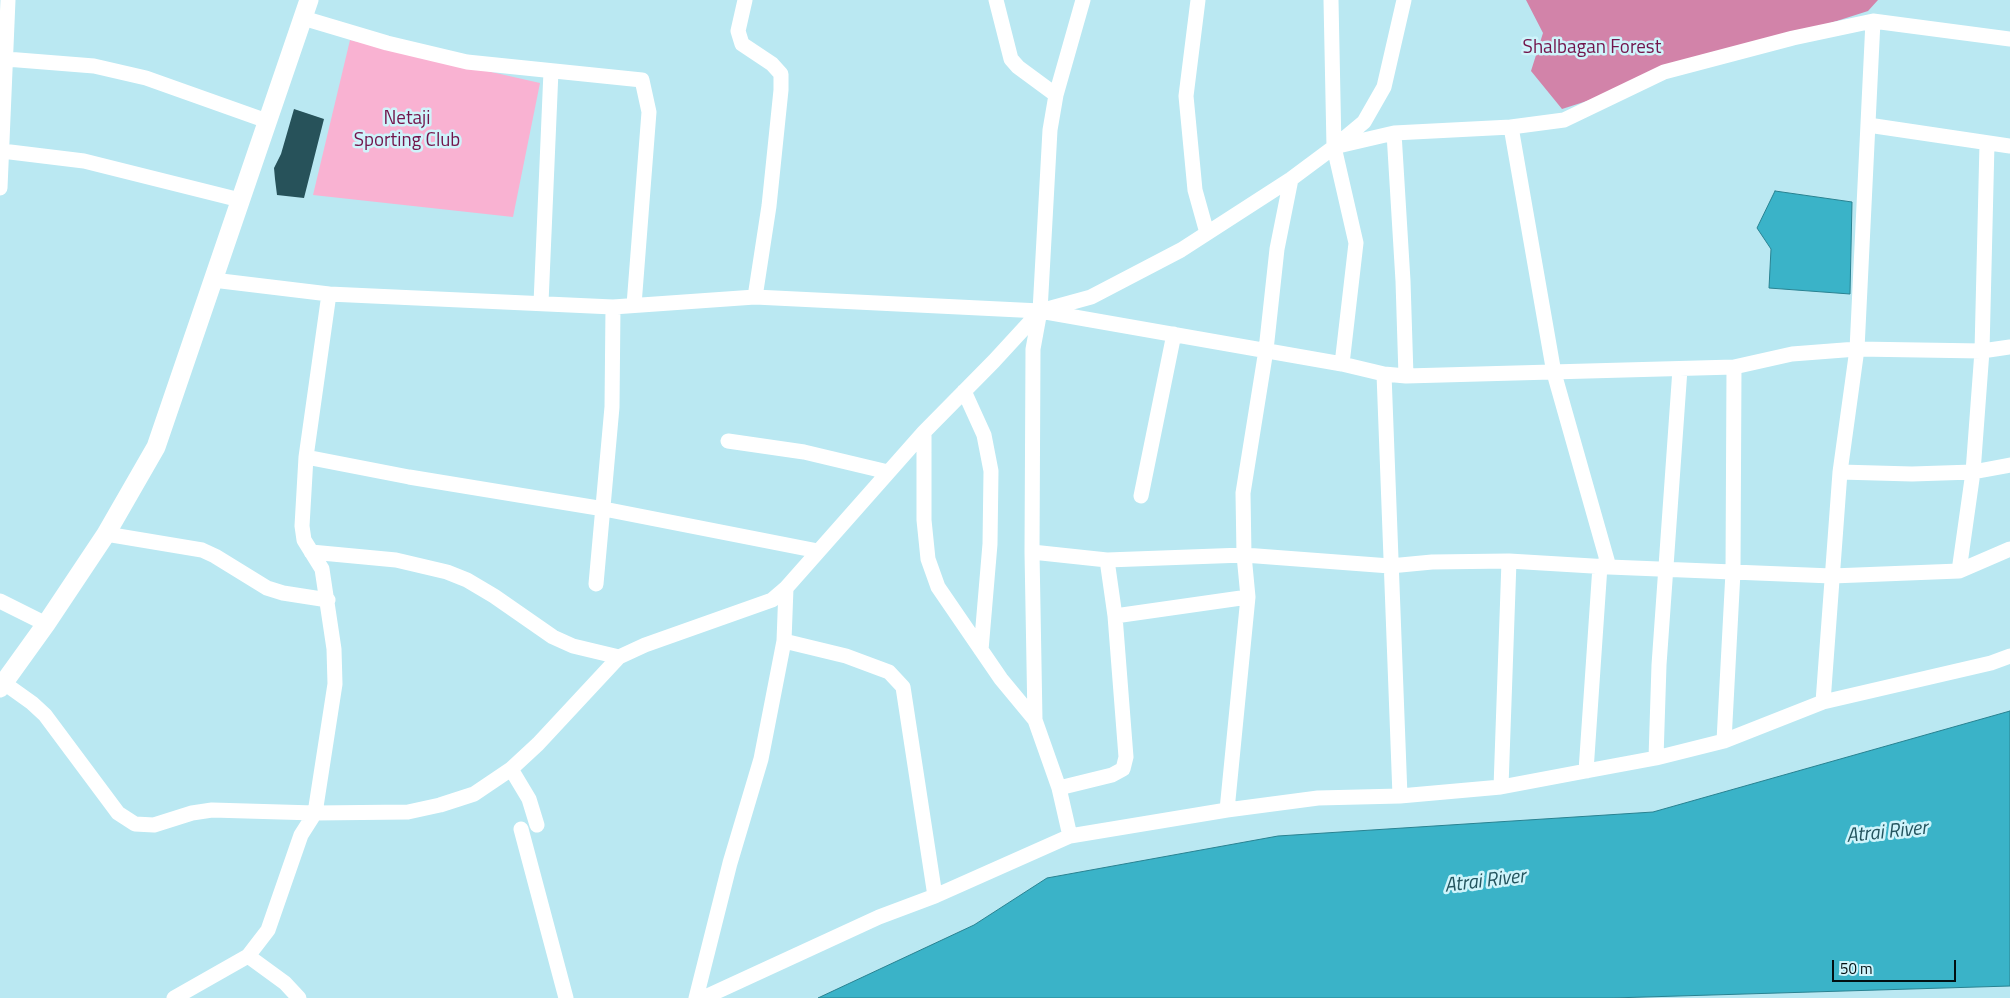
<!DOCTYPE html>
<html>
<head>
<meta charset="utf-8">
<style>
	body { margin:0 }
	#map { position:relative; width:2010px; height:998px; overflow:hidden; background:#bae8f2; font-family:"Titillium Web",sans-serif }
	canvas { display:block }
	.scale { position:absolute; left:1832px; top:960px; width:124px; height:22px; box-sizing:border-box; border:2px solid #010f12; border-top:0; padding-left:6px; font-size:15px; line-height:18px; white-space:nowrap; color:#010f12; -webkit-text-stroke:4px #cff4fb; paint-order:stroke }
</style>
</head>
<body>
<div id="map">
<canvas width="2010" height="998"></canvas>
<div class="scale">50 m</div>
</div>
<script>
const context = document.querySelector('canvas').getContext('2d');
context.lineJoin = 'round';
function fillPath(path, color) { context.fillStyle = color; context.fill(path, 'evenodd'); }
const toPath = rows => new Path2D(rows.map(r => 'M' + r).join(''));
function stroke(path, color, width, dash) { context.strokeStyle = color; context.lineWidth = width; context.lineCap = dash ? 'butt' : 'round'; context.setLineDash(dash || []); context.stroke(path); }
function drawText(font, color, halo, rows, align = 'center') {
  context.font = font + ' "Titillium Web",sans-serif'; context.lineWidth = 5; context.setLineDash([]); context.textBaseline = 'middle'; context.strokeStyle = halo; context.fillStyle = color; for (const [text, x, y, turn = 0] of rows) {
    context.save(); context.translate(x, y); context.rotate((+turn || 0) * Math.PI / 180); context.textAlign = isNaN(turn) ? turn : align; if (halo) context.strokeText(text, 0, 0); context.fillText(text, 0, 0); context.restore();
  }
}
fillPath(toPath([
	[350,40,540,83,513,217,313,195]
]), '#f9b2d2');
fillPath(toPath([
	[1526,0,1878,0,1868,11,1562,109,1531,71,1543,33]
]), '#d283a9');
const water = toPath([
	[1775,191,1852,202,1850,294,1769,288,1771,249,1757,228,1775,191],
	[2010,711,2010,986,1612,998,818,998,974,925,1047,878,1278,836,1653,812,2010,711]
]);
fillPath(water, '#3ab3c8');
stroke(water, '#298291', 1);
fillPath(toPath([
	[294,109,324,119,304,198,277,195,275,179,274,168,281,154]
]), '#27525a');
stroke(toPath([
	[745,0,738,31,742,44,772,64,781,74,781,90,769,206,755,297],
	[996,0,1011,59,1018,67,1056,95],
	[1198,0,1186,96,1195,190,1207,233],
	[1331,0,1334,147,1356,243,1342,364],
	[303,18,387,43,467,62,642,80,649,112,634,305],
	[6,59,94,66,146,78,267,121],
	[1868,125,2010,146],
	[1511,127,1554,373,1609,567],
	[1394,133,1403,281,1406,376],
	[1338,146,1394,133,1511,127,1564,120,1664,72,1793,38,1873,21,2010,39],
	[2,151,84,161,240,200],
	[0,188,8,0],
	[213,280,329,294,613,307,755,297,1040,311,1342,364,1384,374,1406,376,1734,367,1792,354,1857,349,1982,351,2010,347],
	[541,303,551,71],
	[1384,374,1400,796],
	[964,391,984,435,991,471,990,544,981,650],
	[924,432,924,520,928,559,938,587,1001,679,1035,720,1059,788,1070,836],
	[728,441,804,452,888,472],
	[306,457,409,477,604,509,818,551],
	[1840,472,1912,474,1973,472,2010,465],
	[1141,496,1174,334],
	[106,534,202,550,215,556,267,588,283,593,328,600],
	[311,552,396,560,447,572,467,580,494,596,553,637,573,646,619,657],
	[1032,552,1107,560,1244,555,1390,566,1432,562,1509,561,1609,567,1832,576,1959,571,2010,549],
	[1959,571,1973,472,1982,351,1987,143],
	[596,584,612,407,613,307],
	[0,601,46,624],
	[1115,616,1248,597],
	[784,641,846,656,889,672,903,687,935,896],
	[4,683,32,703,45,715,118,813,135,824,154,825,192,813,212,810,315,813,335,684,334,649,322,569,304,540,302,526,306,457,329,294],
	[1823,702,1840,472,1857,349,1873,21],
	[1035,720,1032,552,1033,349,1040,311,1050,130,1056,95,1083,0],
	[1724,741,1733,572,1734,367],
	[1656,758,1659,665,1680,369],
	[511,769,529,799,537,825],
	[1586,771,1600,566],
	[1501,787,1509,561],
	[1059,788,1112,775,1123,769,1126,757,1115,616,1107,560],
	[1227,810,1248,597,1244,555,1243,493,1266,350,1277,249,1291,179],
	[521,829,566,998],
	[248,956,285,983,299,998],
	[174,998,248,956,268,930,301,835,315,813,408,812,440,805,474,794,511,769,538,744,619,657,645,645,772,600,786,588,924,432,994,361,1040,311,1091,297,1181,250,1291,179,1334,147,1364,122,1384,87,1404,0],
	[696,998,730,863,761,759,784,641,786,588],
	[703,998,879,917,935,896,1070,836,1227,810,1318,798,1400,796,1501,787,1586,771,1656,758,1724,741,1823,702,1991,663,2010,656]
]), '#fff', 15);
stroke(toPath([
	[0,688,46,624,106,534,156,447,309,0]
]), '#fff', 19);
drawText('19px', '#72144b', '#cff4fb', [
	["Shalbagan Forest",1592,48],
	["Netaji",407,119],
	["Sporting Club",407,141]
]);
drawText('italic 20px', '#24555f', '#cff4fb', [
	["Atrai River",1887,833,-6],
	["Atrai River",1485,882,-7]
]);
</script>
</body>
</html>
